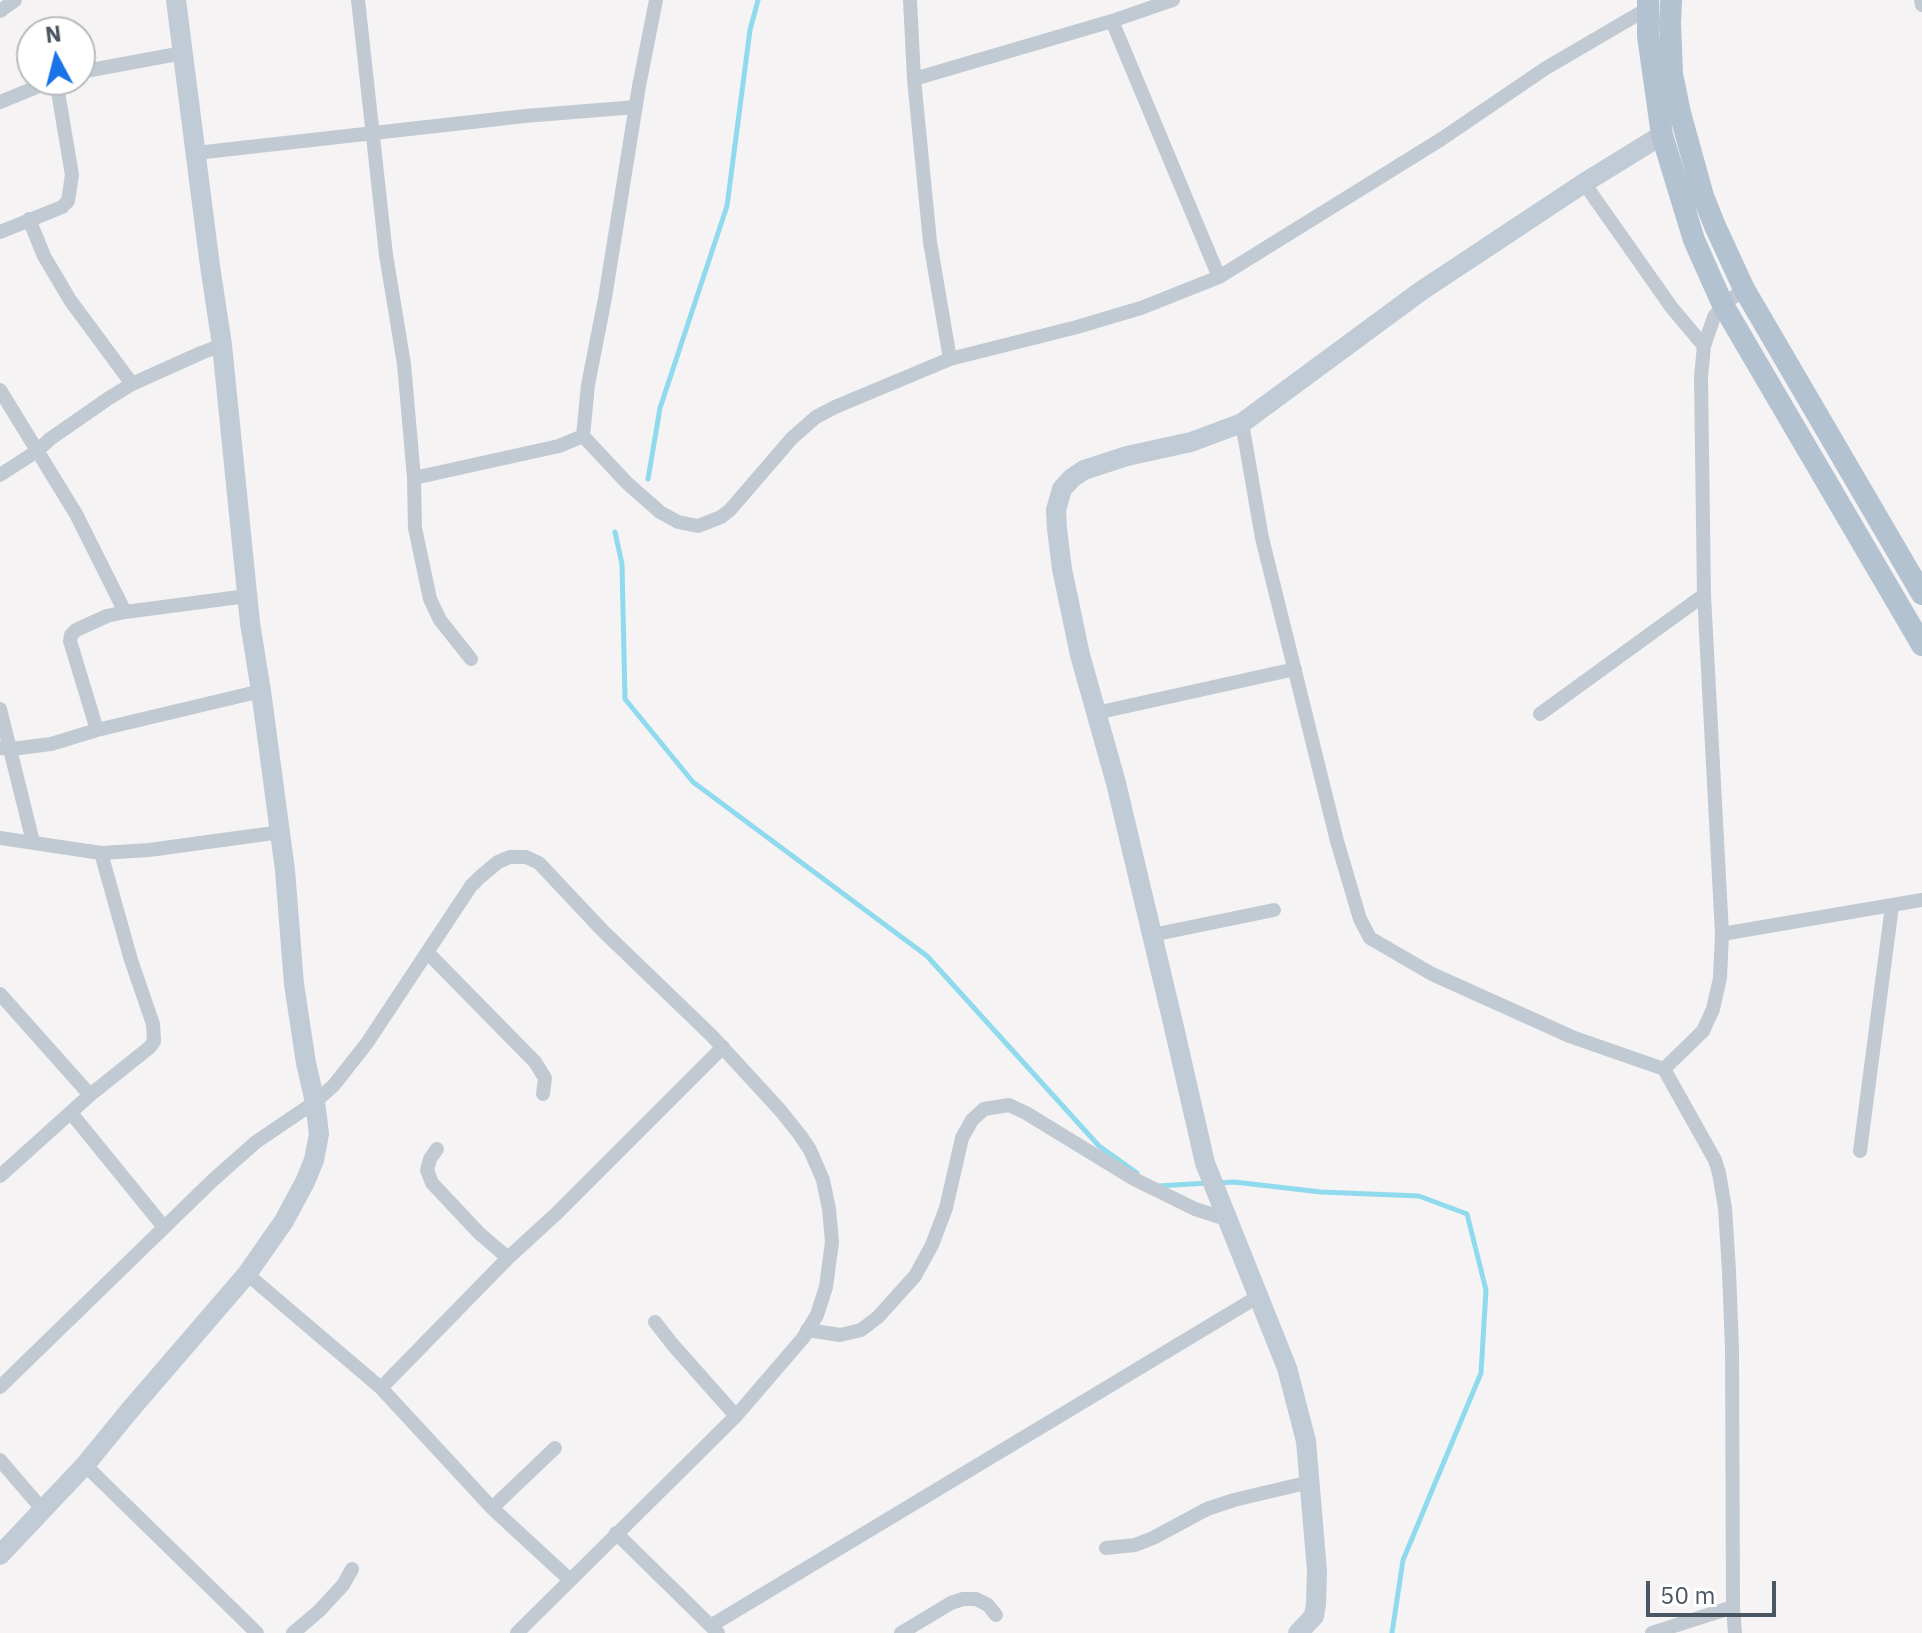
<!DOCTYPE html>
<html>
<head>
<meta charset="utf-8">
<style>
	body { margin:0 }
	#map { position:relative; width:1922px; height:1633px; overflow:hidden; background:#f5f3f3; font-family:"IBM Plex Sans",sans-serif }
	canvas { display:block }
	.north { position:absolute; left:16px; top:16px; width:80px; height:80px; box-sizing:border-box; background:#fff; border:2px solid #b7bbc0; border-radius:50%; rotate:353deg; font-size:22px; font-weight:700; line-height:32px; text-align:center; color:#4a5661 }
	.north::after { content:''; display:block; margin:auto; width:28px; height:36px; background:#1a73e8; clip-path:polygon(50% 0,100% 100%,50% 72%,0 100%) }
	.scale { position:absolute; left:1646px; top:1581px; width:130px; height:36px; box-sizing:border-box; border:4px solid #4a5661; border-top:0; padding-left:10px; font-size:24px; line-height:28px; white-space:nowrap; color:#4a5661; -webkit-text-stroke:6px #fff; paint-order:stroke }
</style>
</head>
<body>
<div id="map">
<canvas width="1922" height="1633"></canvas>
<div class="north">N</div>
<div class="scale">50 m</div>
</div>
<script>
const context = document.querySelector('canvas').getContext('2d');
context.lineJoin = 'round';
const toPath = rows => new Path2D(rows.map(r => 'M' + r).join(''));
function stroke(path, color, width, dash) { context.strokeStyle = color; context.lineWidth = width; context.lineCap = dash ? 'butt' : 'round'; context.setLineDash(dash || []); context.stroke(path); }
stroke(toPath([
	[648,479,660,408,727,206,750,30,758,0],
	[615,532,622,564,625,699,693,782,927,956,1099,1146,1137,1173],
	[1218,1183,1234,1182,1321,1192,1419,1196,1467,1214,1486,1290,1481,1373,1403,1560,1392,1633],
	[1158,1186,1208,1183]
]), '#90daee', 5);
stroke(toPath([
	[358,0,386,255,404,364,414,478,415,528,430,599,440,620,471,659],
	[656,0,639,86,605,298,588,385,583,436,627,483,660,512,678,522,698,526,721,517,730,510,792,438,816,417,835,407,950,359,1077,327,1141,308,1219,277,1440,140,1546,68,1647,9],
	[910,0,914,79,930,242,950,359],
	[1921,0,1922,5],
	[0,11,15,0],
	[1112,21,1219,277],
	[80,72,183,53],
	[914,79,1112,21,1173,0],
	[0,102,54,80],
	[196,153,525,116,636,107],
	[1584,183,1672,308,1704,346],
	[29,219,44,256,70,300,132,384],
	[0,232,62,207,68,201,72,175,56,80],
	[0,390,76,514,125,612],
	[1242,423,1262,538,1337,841,1360,919,1370,938,1432,974,1572,1037,1664,1069,1715,1160,1719,1173,1725,1208,1729,1271,1732,1348,1733,1607,1735,1633],
	[0,475,37,451,50,439,109,398,132,384,201,353,222,345],
	[414,478,559,446,583,436],
	[0,709,33,842],
	[1096,713,1295,669],
	[1540,714,1704,595],
	[97,730,70,641,71,635,76,630,107,616,125,612,247,596],
	[0,748,11,749,51,744,97,730,261,691],
	[0,838,101,853,149,850,281,832],
	[1722,934,1922,900],
	[1152,935,1274,910],
	[428,953,535,1062,545,1078,543,1094],
	[0,994,90,1095],
	[1664,1069,1703,1031,1713,1009,1720,978,1722,934,1704,595,1701,377,1704,346,1714,317,1723,305,1744,289],
	[71,1113,163,1226],
	[437,1149,430,1159,427,1170,432,1183,479,1233,508,1258],
	[1860,1151,1892,906],
	[0,1176,90,1095,150,1047,154,1041,153,1024,131,960,101,853],
	[247,1274,381,1388,492,1508,570,1580],
	[655,1322,673,1345,736,1416],
	[807,1330,840,1335,861,1330,878,1317,915,1276,932,1245,946,1208,962,1138,972,1120,984,1109,1009,1105,1026,1113,1134,1179,1195,1209,1226,1219],
	[0,1387,213,1180,256,1142,315,1102,334,1085,367,1043,471,886,480,877,498,862,510,857,526,857,539,863,603,931,712,1036,780,1110,800,1135,810,1150,823,1180,829,1209,832,1242,826,1287,817,1315,803,1338,736,1416,517,1633],
	[381,1388,508,1258,557,1213,723,1047],
	[0,1460,42,1509],
	[85,1465,257,1633],
	[492,1508,555,1448],
	[616,1533,718,1633],
	[1106,1548,1135,1545,1153,1538,1207,1509,1234,1500,1310,1482],
	[712,1625,1259,1296],
	[293,1633,319,1611,343,1585,352,1569],
	[901,1633,951,1603,963,1599,976,1599,988,1605,996,1615],
	[1652,1633,1733,1607]
]), '#c1cad2', 14);
stroke(toPath([
	[0,1555,85,1465,130,1410,247,1274,284,1221,305,1182,314,1160,319,1134,315,1102,306,1063,294,984,285,870,261,691,250,623,222,345,210,266,176,0],
	[1298,1633,1314,1616,1316,1604,1317,1571,1306,1441,1287,1368,1205,1163,1173,1023,1116,783,1080,655,1062,569,1057,529,1056,510,1062,489,1072,478,1084,470,1127,456,1191,442,1242,423,1421,291,1584,183,1662,135]
]), '#c1cbd6', 20);
stroke(toPath([
	[1648,0,1648,36,1662,135,1694,240,1723,305,1922,645],
	[1671,0,1670,23,1672,74,1680,113,1703,196,1715,226,1744,289,1922,594]
]), '#b3c2d1', 22);
</script>
</body>
</html>
